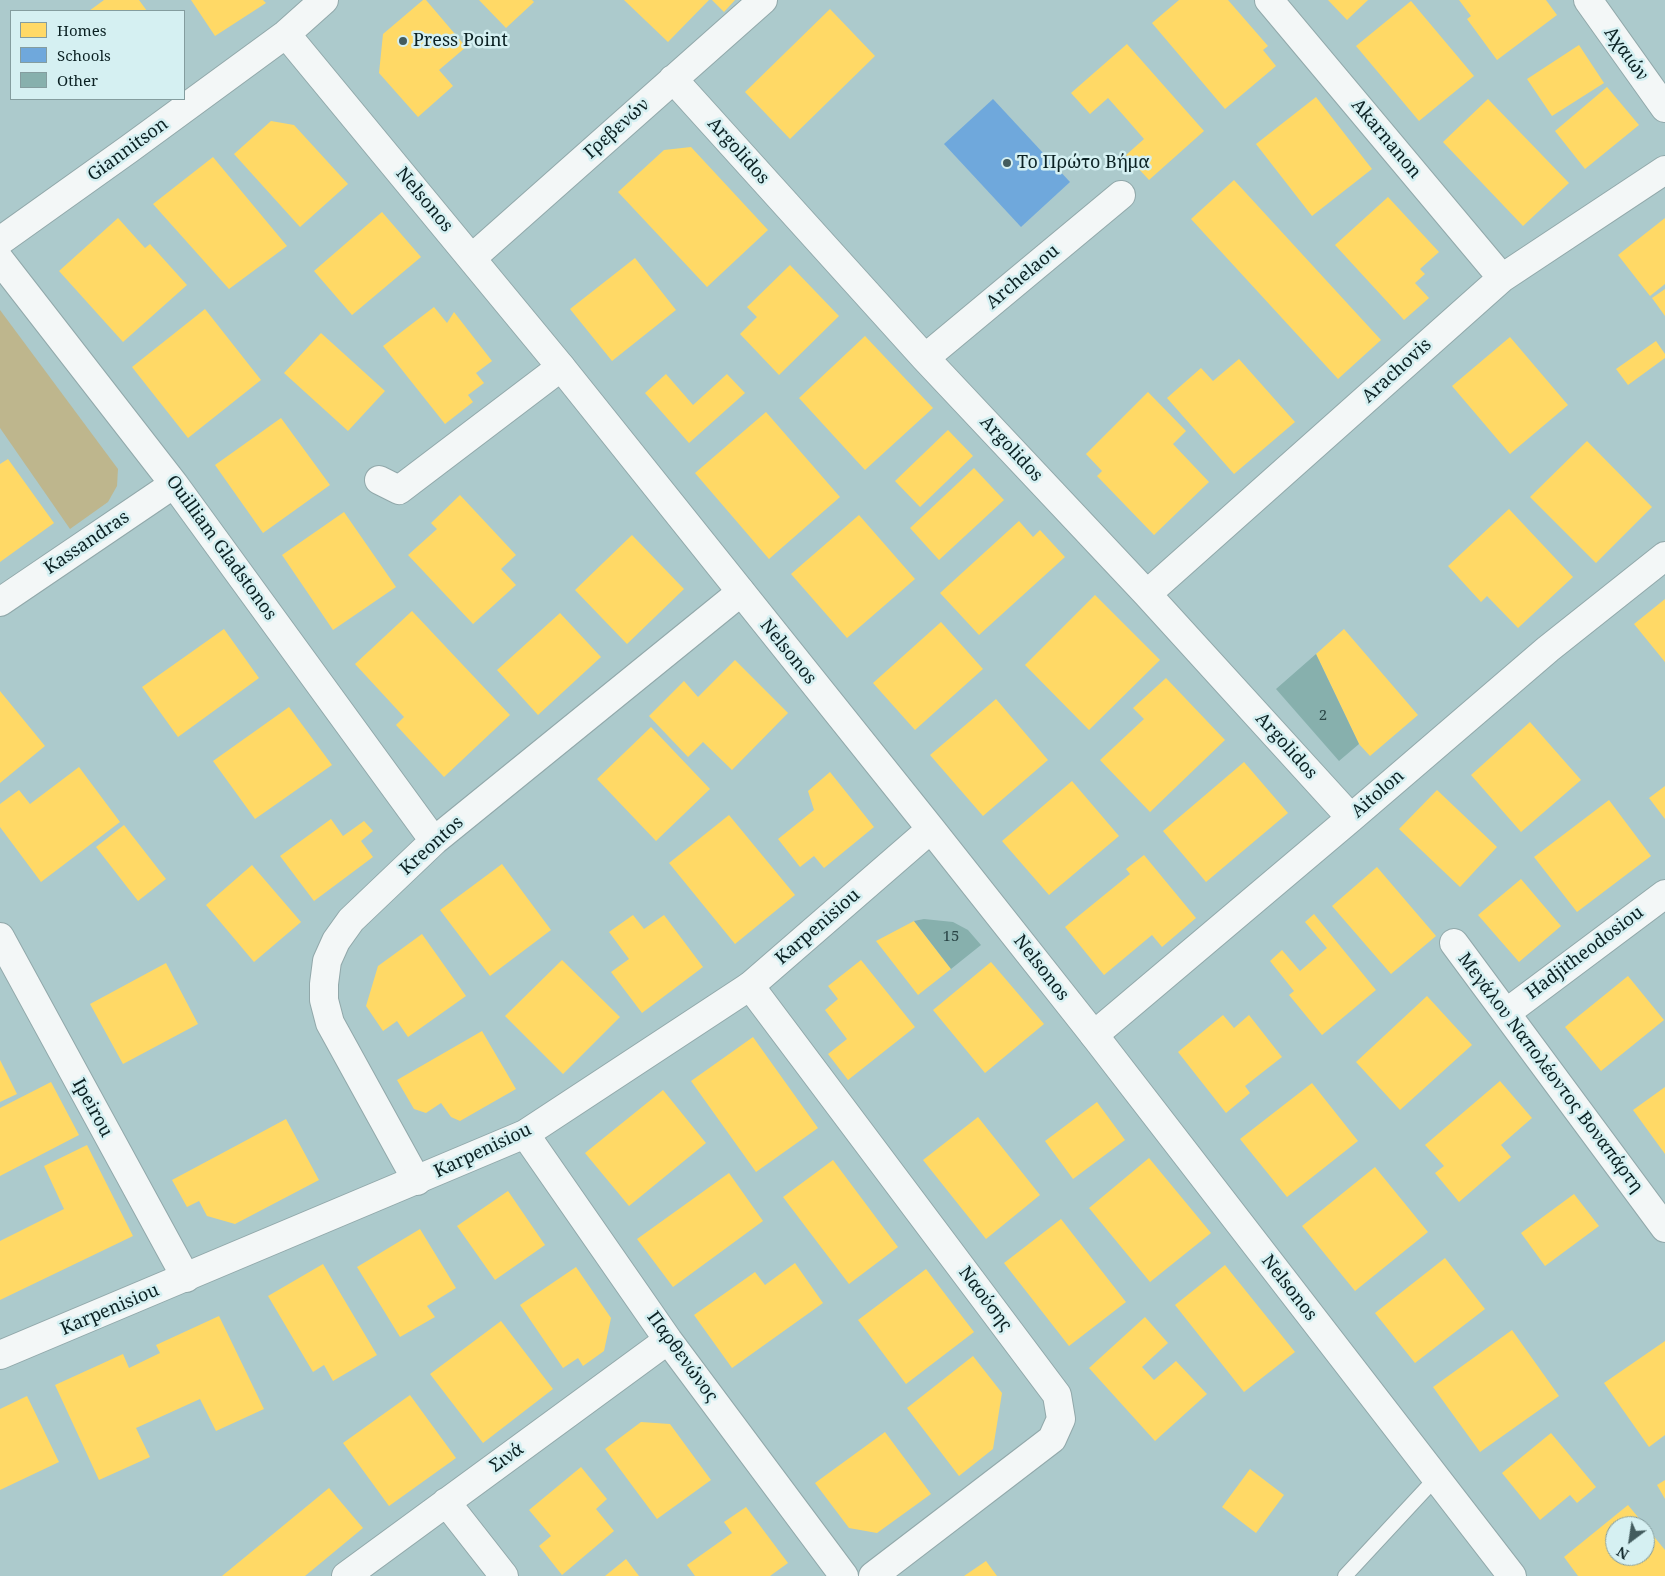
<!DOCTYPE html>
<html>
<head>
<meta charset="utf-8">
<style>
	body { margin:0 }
	#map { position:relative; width:1665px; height:1576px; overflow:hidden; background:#accacc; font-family:"Noto Serif",serif }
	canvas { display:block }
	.legend { position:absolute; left:10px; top:10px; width:175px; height:90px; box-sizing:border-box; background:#d5f0f2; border:1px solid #849d9f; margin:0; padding:6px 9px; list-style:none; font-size:15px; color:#0b2123 }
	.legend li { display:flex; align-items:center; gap:10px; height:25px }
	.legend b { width:25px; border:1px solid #849d9f }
	.north { position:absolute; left:1605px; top:1516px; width:50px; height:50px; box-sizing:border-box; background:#d5f0f2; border:1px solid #849d9f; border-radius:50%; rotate:211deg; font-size:14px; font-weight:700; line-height:20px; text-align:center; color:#0b2123 }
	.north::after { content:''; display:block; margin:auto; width:18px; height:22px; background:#435c5e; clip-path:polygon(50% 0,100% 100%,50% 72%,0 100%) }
</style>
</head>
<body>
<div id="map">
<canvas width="1665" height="1576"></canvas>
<ul class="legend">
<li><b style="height:14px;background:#ffd966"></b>Homes</li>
<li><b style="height:14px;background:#6fa8dc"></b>Schools</li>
<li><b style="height:14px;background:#87b0ad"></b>Other</li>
</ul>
<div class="north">N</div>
</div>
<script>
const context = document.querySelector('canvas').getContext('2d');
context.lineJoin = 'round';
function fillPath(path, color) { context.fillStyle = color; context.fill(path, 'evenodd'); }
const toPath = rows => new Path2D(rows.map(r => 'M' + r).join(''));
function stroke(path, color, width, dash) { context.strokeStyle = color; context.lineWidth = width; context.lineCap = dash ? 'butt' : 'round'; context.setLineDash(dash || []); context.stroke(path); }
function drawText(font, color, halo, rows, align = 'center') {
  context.font = font + ' "Noto Serif",serif'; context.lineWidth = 5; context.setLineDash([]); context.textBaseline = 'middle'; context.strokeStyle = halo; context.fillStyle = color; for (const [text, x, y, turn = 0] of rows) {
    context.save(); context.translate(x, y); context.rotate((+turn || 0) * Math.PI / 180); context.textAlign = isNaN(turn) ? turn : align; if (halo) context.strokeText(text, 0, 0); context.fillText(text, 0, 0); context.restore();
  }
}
fillPath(toPath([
	[0,310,118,469,117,486,108,502,70,529,0,428]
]), '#beb68d');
fillPath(toPath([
	[104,0,139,0,147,11,89,11],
	[191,0,263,0,266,3,215,36],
	[423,0,426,0,466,47,439,70,453,86,418,117,379,73,383,34],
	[479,0,532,0,534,2,506,28],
	[624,0,709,0,668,42],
	[712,0,735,0,724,12],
	[1179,0,1228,0,1268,46,1263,50,1276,66,1225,109,1152,23],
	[1328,0,1368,0,1347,20],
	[1459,0,1546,0,1557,15,1497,60,1467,19,1471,16],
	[1411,1,1474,76,1419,121,1356,46],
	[830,9,875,56,790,139,745,92],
	[1127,44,1204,131,1149,180,1126,155,1144,139,1124,116,1108,98,1090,114,1071,93],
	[1579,45,1604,83,1552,116,1527,79],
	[1607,87,1639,125,1585,169,1555,131],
	[1316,97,1372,169,1312,216,1256,144],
	[1488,99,1569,183,1523,226,1443,142],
	[271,121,294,125,348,184,300,227,234,154],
	[691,147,768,230,707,287,618,192,664,150],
	[213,157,287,246,229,289,153,204],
	[1234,180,1381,340,1338,379,1191,219],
	[1388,197,1439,252,1420,269,1425,274,1415,283,1429,298,1404,320,1335,245],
	[382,212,421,257,352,315,314,271],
	[118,218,145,248,150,244,187,285,123,342,59,271],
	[1665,218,1665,284,1650,296,1618,255],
	[635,258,676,310,612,361,570,309],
	[790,265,839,316,779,375,740,334,757,317,747,307],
	[1665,289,1665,316,1652,298],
	[434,307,447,323,454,312,492,361,476,373,484,383,468,395,473,402,445,424,383,346],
	[205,309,261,380,188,438,132,367],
	[321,333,385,391,348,431,284,373],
	[865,336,933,408,865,470,799,398],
	[1510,337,1568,405,1510,454,1452,386],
	[1656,341,1665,354,1665,358,1628,385,1616,369],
	[1239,359,1295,422,1234,474,1167,398,1201,368,1213,381],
	[666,374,693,405,727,374,745,393,689,443,645,393],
	[1148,392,1186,431,1173,444,1209,482,1154,535,1097,476,1102,471,1086,454],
	[766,412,840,497,769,559,695,473],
	[281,418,330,485,263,533,215,465],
	[948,430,973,456,920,507,895,481],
	[1587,441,1652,507,1596,563,1530,497],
	[8,459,54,523,0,562,0,464],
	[974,468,1004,500,939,560,910,528],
	[460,495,516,555,501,569,516,585,473,624,408,555,437,529,431,523],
	[1509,509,1573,577,1518,628,1487,596,1481,602,1448,566],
	[344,512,396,587,333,630,282,555],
	[859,515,915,579,847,638,791,574],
	[1019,521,1033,537,1040,530,1065,557,979,635,940,593],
	[632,535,684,589,627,644,575,590],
	[1095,595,1160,660,1089,730,1025,665],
	[1665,599,1665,662,1634,624],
	[412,611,510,715,444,777,396,725,404,717,355,664],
	[560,613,601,657,538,715,497,670],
	[941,622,983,669,915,730,873,683],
	[224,629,259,678,178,737,142,687],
	[1344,629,1418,715,1370,756,1359,744,1316,654],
	[735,660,788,713,732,770,703,742,688,757,649,716,684,681,698,697],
	[1166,678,1225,740,1150,812,1100,760,1144,719,1133,708],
	[0,691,45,746,0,783],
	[996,699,1048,760,983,816,930,755],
	[289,707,332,765,255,819,213,761],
	[1530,722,1581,780,1521,832,1471,775],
	[651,727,710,789,656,841,597,779],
	[1244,762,1288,813,1206,882,1163,831],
	[79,767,120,822,41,882,0,827,0,804,19,790,30,804],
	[830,772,874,827,824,868,814,856,800,867,778,839,814,810,808,791],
	[1072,781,1119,836,1049,895,1002,841],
	[1665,786,1665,819,1649,798],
	[1437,790,1497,847,1460,887,1399,829],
	[1609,800,1651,856,1577,912,1534,857],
	[729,815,795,895,735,944,669,863],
	[331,819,343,836,364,821,373,831,361,841,373,857,314,901,280,856],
	[124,825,166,879,138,901,96,847],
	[1144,855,1196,918,1162,947,1152,935,1104,975,1065,927,1130,874,1126,869],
	[502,864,551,930,490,976,440,910],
	[252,865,301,922,254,962,206,905],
	[1377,867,1436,936,1391,974,1332,906],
	[1521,879,1561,926,1519,962,1478,915],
	[1314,914,1376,990,1322,1035,1289,995,1294,991,1270,961,1282,950,1300,971,1327,948,1305,922],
	[633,915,644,929,664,915,703,967,642,1013,611,972,629,959,609,932],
	[914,921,951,969,918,995,876,941],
	[422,934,466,996,408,1037,397,1021,383,1031,366,1006,378,966],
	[562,960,620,1017,563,1074,505,1016],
	[861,960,915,1027,848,1080,828,1054,847,1039,825,1010,838,999,828,986],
	[991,962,1044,1024,985,1073,933,1010],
	[166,963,198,1024,123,1064,90,1004],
	[1628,976,1664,1020,1601,1071,1565,1027],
	[1427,996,1472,1045,1400,1110,1356,1062],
	[1223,1015,1234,1028,1249,1015,1282,1057,1245,1086,1250,1093,1226,1113,1178,1052],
	[482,1031,516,1089,460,1121,451,1117,441,1103,426,1113,414,1109,397,1080],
	[753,1037,818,1128,756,1172,691,1081],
	[0,1060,17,1094,0,1102],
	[1500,1081,1532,1118,1501,1145,1511,1157,1459,1202,1435,1173,1444,1166,1425,1145],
	[51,1082,79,1135,0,1176,0,1108],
	[1312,1083,1358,1141,1287,1197,1240,1139],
	[1665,1087,1665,1154,1633,1110],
	[663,1090,706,1143,629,1206,585,1153],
	[1097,1102,1125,1140,1073,1179,1045,1141],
	[978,1117,1040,1195,986,1239,923,1160],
	[286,1119,319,1180,235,1224,207,1216,199,1201,187,1207,172,1180],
	[87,1145,133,1236,0,1300,0,1241,64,1209,44,1166],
	[1149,1158,1211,1233,1150,1282,1089,1208],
	[833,1160,898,1247,849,1284,783,1197],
	[1375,1167,1428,1232,1355,1291,1302,1226],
	[729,1173,763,1221,673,1287,637,1239],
	[508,1191,545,1245,495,1280,457,1226],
	[1574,1194,1599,1226,1545,1266,1521,1233],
	[1061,1219,1126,1302,1069,1346,1004,1263],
	[420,1229,456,1288,427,1306,435,1317,400,1337,357,1267],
	[1445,1258,1485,1309,1415,1363,1375,1313],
	[795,1263,823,1303,732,1368,694,1315,755,1272,765,1285],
	[323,1264,377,1355,333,1381,324,1365,313,1372,268,1296],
	[1225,1265,1295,1352,1244,1392,1175,1305],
	[576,1267,611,1318,604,1351,583,1366,578,1358,563,1368,520,1305],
	[926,1269,974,1332,906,1384,858,1320],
	[219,1316,264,1409,216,1431,200,1399,136,1428,150,1457,99,1480,55,1385,123,1354,129,1368,160,1353,156,1345],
	[1145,1317,1168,1343,1142,1367,1154,1380,1176,1361,1207,1394,1155,1441,1089,1368],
	[501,1321,553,1389,483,1443,430,1374],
	[1512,1330,1559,1396,1480,1452,1433,1387],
	[1665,1341,1665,1435,1649,1447,1604,1383],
	[973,1356,1002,1393,993,1449,959,1476,907,1408],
	[410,1395,456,1458,389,1506,343,1443],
	[27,1396,59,1462,0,1490,0,1409],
	[641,1422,670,1424,711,1480,657,1519,605,1449],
	[885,1432,931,1494,877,1533,849,1528,815,1483],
	[1551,1433,1596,1487,1577,1503,1570,1495,1540,1520,1502,1473],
	[581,1467,607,1499,596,1509,614,1531,562,1575,539,1546,551,1536,529,1510],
	[1250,1469,1284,1495,1256,1533,1222,1507],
	[1665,1480,1665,1499,1657,1485],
	[329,1488,363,1528,305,1576,222,1576],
	[1628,1505,1665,1550,1665,1576,1578,1576,1564,1557],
	[1615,1526,1645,1526,1645,1556,1615,1556],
	[746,1507,788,1563,770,1576,695,1576,687,1565,732,1533,724,1522],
	[626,1559,639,1576,605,1576],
	[986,1561,997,1576,964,1576]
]), '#ffd966');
fillPath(toPath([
	[993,99,1070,182,1021,227,944,144]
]), '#6fa8dc');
fillPath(toPath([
	[1316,654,1359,744,1339,761,1276,689],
	[924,919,953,922,968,930,981,945,951,969,914,921]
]), '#87b0ad');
const service = toPath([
	[1345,1576,1436,1478]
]);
const minor = toPath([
	[1269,0,1502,278],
	[1588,0,1665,108],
	[673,79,925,358,1147,594,1351,818],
	[472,258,763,0],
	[0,260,174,484,434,841],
	[925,358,1121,195],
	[379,480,399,490,561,367],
	[1147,594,1502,278,1665,170],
	[0,602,174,484],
	[0,937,186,1278],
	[1454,943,1665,1228],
	[750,986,1057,1395,1061,1419,1052,1439,873,1576],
	[1506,1013,1665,894],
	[1094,1035,1351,818,1548,649,1665,556],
	[525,1134,668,1340,844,1576],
	[417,1181,330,1023,324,1000,324,984,327,961,336,941,351,920,434,841,741,592],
	[446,1502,504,1576],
	[346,1576,668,1340]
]);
const tertiary = toPath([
	[286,34,561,367,931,829,1094,1035,1512,1576],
	[0,241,129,149,286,34,324,0],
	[0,1355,525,1134,750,986,931,829]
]);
stroke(service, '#91a8aa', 16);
stroke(minor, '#91a8aa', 30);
stroke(tertiary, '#91a8aa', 30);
stroke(service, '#f3f7f7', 14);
stroke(minor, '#f3f7f7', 28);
stroke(tertiary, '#f3f7f7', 28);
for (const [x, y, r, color] of [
	[403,41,5,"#435c5e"],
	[1007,163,5,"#435c5e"]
]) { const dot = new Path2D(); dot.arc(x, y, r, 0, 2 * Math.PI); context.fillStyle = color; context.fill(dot); stroke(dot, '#d5f0f2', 2); }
drawText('15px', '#2a4546', null, [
	["2",1323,716],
	["15",951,937]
]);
drawText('18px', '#0b2123', '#d5f0f2', [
	["Press Point",413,41],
	["Το Πρώτο Βήμα",1017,163]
], 'left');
drawText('18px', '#0b2123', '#d5f0f2', [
	["Αχαιών",1626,54,54],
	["Γρεβενών",617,129,-42],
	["Akarnanon",1386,139,50],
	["Giannitson",128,150,-36],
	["Argolidos",738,151,48],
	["Nelsonos",424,200,50],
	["Archelaou",1023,277,-40],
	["Arachovis",1397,371,-42],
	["Argolidos",1011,449,47],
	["Kassandras",87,543,-34],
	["Ouilliam Gladstonos",221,548,54],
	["Nelsonos",788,652,51],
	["Argolidos",1286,746,48],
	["Aitolon",1378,794,-41],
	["Kreontos",432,846,-42],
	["Karpenisiou",818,927,-41],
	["Hadjitheodosiou",1585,953,-37],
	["Nelsonos",1041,968,52],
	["Μεγάλου Ναπολέοντος Βοναπάρτη",1550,1073,53],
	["Ipeirou",92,1108,61],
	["Karpenisiou",483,1151,-25],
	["Nelsonos",1289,1288,52],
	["Ναούσης",985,1299,53],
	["Karpenisiou",110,1310,-23],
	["Παρθενώνος",682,1357,54],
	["Σινά",507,1458,-36]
]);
</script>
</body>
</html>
